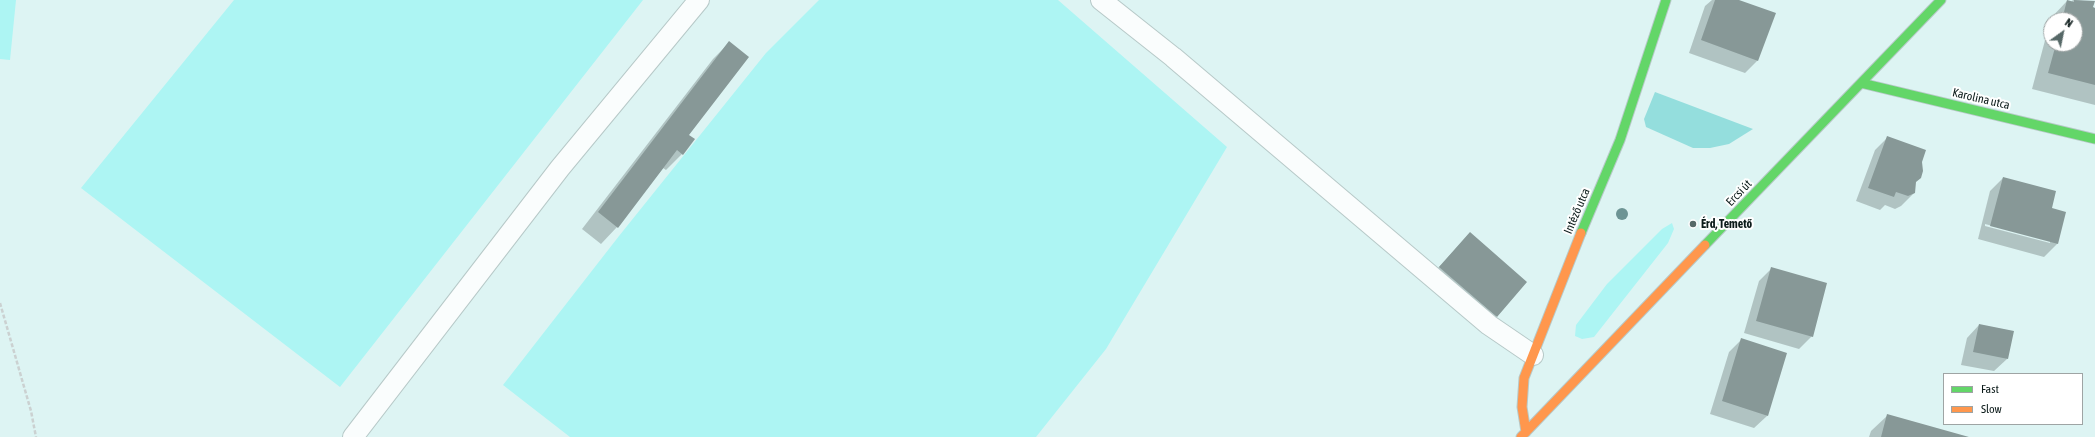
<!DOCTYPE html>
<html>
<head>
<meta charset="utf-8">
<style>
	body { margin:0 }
	#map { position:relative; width:2095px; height:437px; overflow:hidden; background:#ddf4f3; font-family:"Asap Condensed",sans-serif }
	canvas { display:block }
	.legend { position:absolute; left:1943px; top:373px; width:140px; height:52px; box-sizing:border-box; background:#fff; border:1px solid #9ea4a4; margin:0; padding:5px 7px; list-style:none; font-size:12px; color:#0d1c1b }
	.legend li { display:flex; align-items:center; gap:8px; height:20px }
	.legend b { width:20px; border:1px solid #9ea4a4 }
	.north { position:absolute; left:2043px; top:12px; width:40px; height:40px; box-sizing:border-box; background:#fff; border:1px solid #9ea4a4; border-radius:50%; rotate:33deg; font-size:11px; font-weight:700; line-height:16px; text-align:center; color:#0d1c1b }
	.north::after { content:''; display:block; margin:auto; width:14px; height:18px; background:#566867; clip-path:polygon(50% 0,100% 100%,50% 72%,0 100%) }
</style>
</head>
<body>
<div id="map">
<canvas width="2095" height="437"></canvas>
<ul class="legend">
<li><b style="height:5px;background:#63d668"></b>Fast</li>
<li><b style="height:5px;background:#ff974d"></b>Slow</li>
</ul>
<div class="north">N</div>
</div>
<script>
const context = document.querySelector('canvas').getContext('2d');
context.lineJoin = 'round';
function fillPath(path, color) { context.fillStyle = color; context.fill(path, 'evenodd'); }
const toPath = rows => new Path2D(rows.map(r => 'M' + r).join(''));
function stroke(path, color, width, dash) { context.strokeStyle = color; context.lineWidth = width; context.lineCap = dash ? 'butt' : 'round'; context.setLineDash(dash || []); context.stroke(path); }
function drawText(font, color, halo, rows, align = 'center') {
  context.font = font + ' "Asap Condensed",sans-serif'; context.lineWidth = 4; context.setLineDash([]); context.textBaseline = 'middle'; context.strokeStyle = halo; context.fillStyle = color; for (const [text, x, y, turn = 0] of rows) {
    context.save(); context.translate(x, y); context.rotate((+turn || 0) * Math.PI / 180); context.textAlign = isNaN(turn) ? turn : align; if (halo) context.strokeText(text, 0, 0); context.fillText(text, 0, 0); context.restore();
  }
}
fillPath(toPath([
	[0,0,16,0,10,60,0,59],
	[234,0,643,0,340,387,81,188],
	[819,0,1058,0,1227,147,1106,349,1036,437,570,437,503,385,619,236,766,53],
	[1672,223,1674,229,1668,243,1594,337,1582,339,1575,336,1576,325,1607,284,1662,229]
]), '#adf5f3');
fillPath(toPath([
	[1655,92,1753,129,1729,144,1710,148,1693,148,1646,127,1644,119]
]), '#94dedd');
fillPath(toPath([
	[1712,0,1736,0,1757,61,1745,73,1689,53,1705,6],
	[2073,0,2094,2,2092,8,2095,9,2095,105,2032,89,2051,18,2067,1,2071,2],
	[2051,20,2075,20,2075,44,2051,44],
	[729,43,688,135,682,154,666,170,663,168,617,227,601,244,582,229,713,59],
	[1888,137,1915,183,1914,193,1901,206,1895,209,1885,205,1880,210,1856,201,1875,150],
	[2003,178,2051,209,2065,213,2057,244,2044,257,1978,239,1990,191],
	[1985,224,2050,241,2050,243,1985,226],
	[1470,233,1496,316,1483,328,1427,280],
	[1771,269,1812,336,1799,349,1744,333,1759,281],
	[1979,325,2007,359,1994,371,1961,365,1967,338],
	[1742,339,1767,416,1754,428,1710,414,1729,352],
	[1888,415,1966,437,1869,437,1871,431]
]), '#0003');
fillPath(toPath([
	[1715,0,1739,0,1776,13,1758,61,1701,40],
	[2067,0,2074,2,2074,0,2095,1,2093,7,2095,8,2095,85,2048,73,2056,44,2075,44,2075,20,2062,20],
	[729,41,749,57,689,135,695,139,683,155,677,150,618,228,598,212],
	[1887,136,1926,150,1922,162,1923,171,1921,178,1916,182,1915,193,1908,196,1896,192,1894,197,1868,188],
	[2003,177,2056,191,2052,208,2066,212,2058,244,1990,226],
	[1470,232,1527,282,1497,317,1439,267],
	[1771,267,1827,283,1813,337,1756,321],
	[1979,324,2014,331,2008,359,1973,352],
	[1741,338,1787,353,1768,416,1722,401],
	[1887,414,1969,437,1881,437]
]), '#879897');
const lane = toPath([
	[1101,0,1173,57,1489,325,1533,355],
	[353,437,560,168,699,0]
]);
const fast = toPath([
	[1861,83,2095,139],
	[1581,233,1620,140,1666,0],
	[1705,245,1941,0]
]);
const slow = toPath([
	[1526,432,1522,407,1524,378,1581,233],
	[1521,437,1705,245]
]);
stroke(lane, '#b7c9c8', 22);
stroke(fast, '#b7c9c8', 11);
stroke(slow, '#b7c9c8', 11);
stroke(toPath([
	[0,303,31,411,36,437]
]), '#cbd1d1', 2.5, [4, 2]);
stroke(lane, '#fafdfd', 20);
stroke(fast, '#63d668', 9);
stroke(slow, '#ff974d', 9);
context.fillStyle = '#6d9494';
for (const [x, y] of [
	[1622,214]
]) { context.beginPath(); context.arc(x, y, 6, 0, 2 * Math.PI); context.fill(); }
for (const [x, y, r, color] of [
	[1693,224,4,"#566867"]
]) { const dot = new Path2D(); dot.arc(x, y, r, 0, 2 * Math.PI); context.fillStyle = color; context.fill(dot); stroke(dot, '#fff', 1.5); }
drawText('12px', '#0d1c1b', '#fff', [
	["Karolina utca",1981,99,13],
	["Ercsi út",1739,193,-46],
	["Intéző utca",1577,211,-67]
]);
drawText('bold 12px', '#0d1c1b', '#fff', [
	["Érd, Temető",1701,224]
], 'left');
</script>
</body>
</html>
